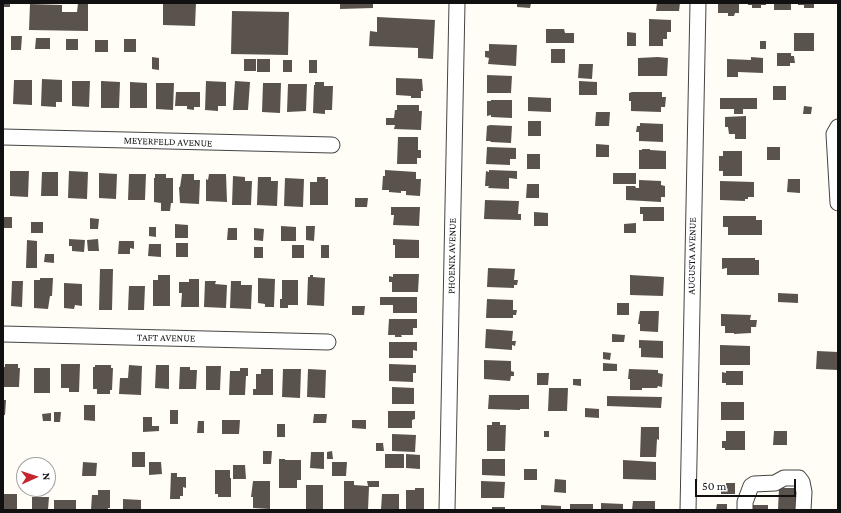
<!DOCTYPE html>
<html>
<head>
<meta charset="utf-8">
<style>
	body { margin:0 }
	#map { position:relative; width:841px; height:513px; overflow:hidden; background:#fffdf5; font-family:"Crimson Pro",serif }
	canvas { display:block }
	.frame { position:absolute; inset:0; border:4px solid #111; pointer-events:none }
	.north { position:absolute; left:16px; top:457px; width:40px; height:40px; box-sizing:border-box; background:#fff; border:1px solid #a0a0a0; border-radius:50%; rotate:87deg; font-size:11px; font-weight:700; line-height:16px; text-align:center; color:#111 }
	.north::after { content:''; display:block; margin:auto; width:14px; height:18px; background:#c4262e; clip-path:polygon(50% 0,100% 100%,50% 72%,0 100%) }
	.scale { position:absolute; left:695px; top:479px; width:101px; height:18px; box-sizing:border-box; border:2px solid #111; border-top:0; padding-left:5px; font-size:12px; line-height:14px; white-space:nowrap; color:#111; -webkit-text-stroke:3px #fff; paint-order:stroke }
</style>
</head>
<body>
<div id="map">
<canvas width="841" height="513"></canvas>
<div class="frame"></div>
<div class="north">N</div>
<div class="scale">50 m</div>
</div>
<script>
const context = document.querySelector('canvas').getContext('2d');
context.lineJoin = 'round';
function fillPath(path, color) { context.fillStyle = color; context.fill(path, 'evenodd'); }
const toPath = rows => new Path2D(rows.map(r => 'M' + r).join(''));
function stroke(path, color, width, dash) { context.strokeStyle = color; context.lineWidth = width; context.lineCap = dash ? 'butt' : 'round'; context.setLineDash(dash || []); context.stroke(path); }
function drawText(font, color, halo, rows, align = 'center') {
  context.font = font + ' "Crimson Pro",serif'; context.lineWidth = 4; context.setLineDash([]); context.textBaseline = 'middle'; context.strokeStyle = halo; context.fillStyle = color; for (const [text, x, y, turn = 0] of rows) {
    context.save(); context.translate(x, y); context.rotate((+turn || 0) * Math.PI / 180); context.textAlign = isNaN(turn) ? turn : align; if (halo) context.strokeText(text, 0, 0); context.fillText(text, 0, 0); context.restore();
  }
}
fillPath(toPath([
	[3,3,10,3,10,7,3,7],
	[78,3,88,3,88,31,29,30,30,4,62,5,62,12,77,12],
	[163,3,196,3,195,26,163,25],
	[340,3,373,3,373,8,340,9],
	[517,3,531,3,530,8,517,7],
	[657,3,680,3,679,11,656,11],
	[718,3,739,3,739,13,735,13,734,16,728,16,728,13,718,13],
	[748,3,766,3,766,5,761,5,761,8,752,8,752,5,748,5],
	[774,3,791,3,791,10,774,10],
	[798,3,814,3,814,8,804,8,804,5,798,5],
	[232,11,289,12,288,55,231,54],
	[377,17,435,20,433,59,418,58,418,48,369,46,370,31,377,32],
	[649,19,671,20,671,32,667,32,667,39,663,39,663,46,649,46],
	[546,29,564,29,565,33,574,33,574,43,546,43],
	[627,32,636,33,636,46,627,46],
	[794,33,814,33,814,51,794,51],
	[11,36,22,36,21,50,11,50],
	[36,38,50,38,50,49,35,49],
	[66,39,78,39,78,50,66,50],
	[124,39,136,39,136,52,124,52],
	[95,40,108,40,108,52,95,52],
	[760,41,766,41,766,49,760,49],
	[489,44,517,45,516,66,488,64,489,58,485,57,485,51,489,51],
	[551,49,565,49,565,63,551,63],
	[777,53,791,53,791,56,794,56,795,63,790,63,790,66,777,66],
	[152,57,159,58,159,70,152,69],
	[658,57,668,58,667,76,638,76,638,58],
	[751,57,763,58,763,73,738,72,738,77,727,77,727,59,751,60],
	[244,59,256,59,256,71,244,71],
	[257,59,270,59,270,72,257,72],
	[283,60,292,60,292,72,283,72],
	[309,60,317,60,317,73,309,73],
	[579,64,593,64,592,79,578,78],
	[487,75,512,76,511,93,487,93],
	[396,78,422,79,423,91,421,91,421,98,411,98,411,96,396,95],
	[42,79,62,80,62,102,56,102,56,107,41,106],
	[14,80,32,80,32,105,13,104],
	[72,81,90,81,89,107,72,106],
	[101,81,120,82,119,108,101,108],
	[206,81,226,82,226,106,218,106,218,111,205,110],
	[235,81,250,82,248,110,233,110],
	[579,81,597,82,597,95,579,95],
	[130,82,147,83,147,108,130,108],
	[315,82,324,82,324,86,333,86,332,110,325,110,325,114,313,113,314,85,315,85],
	[156,83,174,83,173,110,156,109],
	[263,83,281,83,280,113,262,112],
	[288,84,307,84,306,111,287,112],
	[773,86,786,86,786,100,773,100],
	[176,92,200,92,200,107,194,107,194,110,187,109,187,106,175,106],
	[632,92,662,92,662,97,666,97,665,107,661,107,661,112,631,111,631,101,629,101,629,93],
	[528,97,551,98,551,112,528,111],
	[720,98,757,98,757,109,743,109,743,114,734,114,734,109,720,109],
	[491,100,512,100,512,118,491,117,491,115,487,116,487,101,491,101],
	[397,105,419,105,419,111,422,111,421,130,394,129,395,125,386,125,386,118,394,118,395,110,397,110],
	[804,106,812,107,811,114,803,114],
	[596,112,610,112,609,126,595,126],
	[746,116,746,139,735,139,735,134,729,134,728,127,725,127,725,117],
	[528,121,541,121,541,136,528,136],
	[640,123,663,124,663,142,639,141,639,132,636,132,637,126,640,126],
	[490,125,512,126,511,143,491,142,490,141,486,141,487,126],
	[398,137,418,137,418,150,421,150,421,158,417,158,417,164,397,164],
	[596,144,609,145,609,157,596,157],
	[487,147,516,148,516,159,510,159,510,165,486,164],
	[767,147,780,147,780,160,767,160],
	[642,149,650,149,650,150,666,151,666,169,639,169,639,150,642,150],
	[723,151,742,151,742,176,723,176,723,171,719,171,719,156,723,156],
	[527,154,540,154,540,169,527,169],
	[385,170,416,172,416,179,421,179,420,196,406,195,406,191,401,191,401,193,389,192,389,190,382,190,383,176,385,176],
	[489,170,517,171,517,179,509,178,509,189,488,188,489,186,485,186,486,171,489,172],
	[10,171,29,171,28,197,10,196],
	[69,171,88,172,87,199,68,198],
	[42,172,58,172,58,196,41,196],
	[99,173,117,174,116,199,99,198],
	[613,173,636,173,636,184,613,184],
	[129,174,146,174,145,200,128,200],
	[155,174,166,174,166,178,173,178,173,203,171,203,170,211,161,211,161,203,154,202,154,178,155,178],
	[182,174,194,174,194,180,200,180,199,204,180,203,179,187,180,187],
	[209,174,226,174,227,202,206,201,206,179,208,180],
	[233,176,245,177,245,181,252,181,251,205,232,205],
	[258,177,271,177,271,181,278,181,277,206,257,205],
	[317,177,326,177,325,179,328,179,328,205,310,205,310,182,317,182],
	[285,178,304,179,303,207,284,206],
	[788,179,800,179,800,193,787,192],
	[639,180,661,181,661,185,665,186,665,197,661,197,661,202,626,200,626,186,635,186,636,188,639,188],
	[720,181,754,182,754,197,748,197,748,199,745,199,745,201,720,200],
	[527,184,539,184,539,198,526,198],
	[355,198,368,198,367,207,355,207],
	[485,200,519,201,518,214,521,214,521,220,484,219],
	[391,207,420,207,419,226,393,225,394,215,391,215],
	[640,207,664,207,664,221,643,221,643,214,640,214],
	[534,212,548,213,548,226,534,226],
	[723,216,756,216,756,220,762,220,762,235,728,235,728,227,723,227],
	[3,217,12,217,12,228,3,228],
	[90,218,99,219,98,229,90,229],
	[31,222,43,222,43,233,31,233],
	[636,223,636,233,624,233,624,224],
	[175,224,188,225,188,238,175,238],
	[281,226,296,227,296,241,281,241],
	[306,226,315,226,314,241,306,240],
	[149,227,156,227,156,237,149,236],
	[228,228,237,228,237,240,227,240],
	[254,228,264,229,263,241,254,240],
	[69,239,85,240,84,252,72,251,72,246,69,246],
	[98,239,99,251,88,251,87,240],
	[393,239,419,240,419,258,395,258,395,245,393,245],
	[27,240,37,241,37,268,26,268],
	[119,241,134,241,134,249,130,248,130,254,118,254],
	[176,243,188,243,188,257,176,257],
	[149,244,161,244,161,257,148,256],
	[292,245,304,245,304,258,292,258],
	[321,245,329,245,329,258,321,258],
	[254,247,263,247,263,258,254,258],
	[45,254,54,254,54,263,44,262],
	[722,258,755,258,755,260,759,260,759,275,727,275,727,268,722,269],
	[488,268,515,269,514,280,518,280,517,285,514,285,514,288,487,287],
	[100,269,113,269,112,310,99,310],
	[393,274,419,274,418,292,392,292,392,282,389,282,389,276,393,277],
	[158,275,170,275,170,306,153,306,153,280,158,280],
	[310,275,313,275,313,277,325,278,324,306,307,305,308,277,310,277],
	[630,275,664,277,663,296,630,295],
	[40,278,53,278,52,296,50,296,48,309,34,308,34,280,40,280],
	[258,278,275,279,274,307,265,307,265,304,258,303],
	[189,279,199,279,199,307,181,307,182,293,179,293,179,282,189,282],
	[282,280,298,280,298,305,288,305,288,308,280,308,280,299,282,299],
	[12,281,23,281,22,307,11,306],
	[205,281,216,281,215,284,227,285,226,308,204,307],
	[231,281,241,281,241,285,252,285,251,309,230,308],
	[64,283,82,284,82,306,75,305,74,309,64,308],
	[129,286,145,286,144,310,128,310],
	[778,293,798,294,798,303,778,302],
	[380,297,417,297,417,313,393,313,393,305,380,305],
	[487,299,513,300,513,310,517,310,516,315,513,315,513,318,486,318],
	[617,303,629,303,629,315,617,315],
	[352,306,365,306,364,315,352,315],
	[640,311,659,311,658,332,640,331,640,324,638,324],
	[721,314,751,315,750,320,757,320,756,327,751,327,751,333,734,334,734,333,725,333,725,326,721,326],
	[389,319,417,319,417,328,413,328,413,335,401,335,402,337,395,337,395,335,388,335],
	[486,329,513,331,512,341,516,341,515,346,512,345,512,350,485,348],
	[612,334,625,335,624,342,612,342],
	[639,340,663,341,663,358,641,357,641,348,639,348],
	[389,342,417,342,417,351,413,350,413,358,389,358],
	[720,345,750,346,750,365,720,365],
	[817,351,838,352,838,370,816,369],
	[603,352,611,353,610,360,603,359],
	[484,360,511,361,511,371,514,372,514,376,511,376,510,381,484,379],
	[603,363,617,364,617,371,603,371],
	[5,364,18,364,18,368,20,368,19,387,3,387,3,367,5,367],
	[61,364,80,364,79,392,69,392,69,388,61,388],
	[389,364,416,365,416,373,413,373,413,382,389,381],
	[95,365,111,365,111,368,113,368,112,390,110,390,110,394,97,394,97,389,93,389,93,367,95,367],
	[129,365,142,366,141,395,119,394,120,378,128,378],
	[156,365,169,365,169,389,155,388],
	[206,366,221,366,220,390,206,390],
	[180,367,190,367,190,370,197,370,196,389,179,389],
	[34,368,50,368,50,393,34,393],
	[240,368,248,368,248,376,246,376,245,395,229,395,230,371,240,371],
	[261,369,273,369,273,395,253,395,253,389,256,389,256,374,261,374],
	[283,369,301,369,300,398,282,397],
	[308,369,326,370,325,398,307,397],
	[629,369,658,370,658,373,663,374,662,387,658,386,657,388,642,388,642,390,630,390,630,379,628,379],
	[726,371,743,371,743,385,726,385,726,383,722,383,722,372,726,373],
	[537,373,549,373,548,385,537,385],
	[573,379,581,379,581,386,573,385],
	[392,387,414,388,414,404,392,404],
	[549,388,568,388,567,411,548,411],
	[489,395,529,395,529,409,520,409,520,410,488,409],
	[607,396,662,397,661,408,607,406],
	[3,400,6,400,5,415,3,415],
	[721,402,744,402,744,420,721,420],
	[84,405,95,405,95,421,84,420],
	[585,408,599,409,599,418,585,417],
	[170,410,178,410,178,424,170,424],
	[388,411,415,411,415,419,412,420,412,428,388,428],
	[54,412,61,412,60,422,54,422],
	[51,413,51,421,43,421,42,414],
	[314,414,327,414,326,423,313,423],
	[143,417,152,417,152,426,159,426,159,431,143,432],
	[222,420,240,420,239,434,222,434],
	[352,420,366,420,366,429,352,428],
	[198,421,204,421,204,433,197,433],
	[492,422,500,422,500,425,506,425,505,451,487,451,487,425,492,425],
	[277,424,285,424,285,437,277,437],
	[641,427,659,427,659,440,657,439,656,457,640,457],
	[544,431,549,431,549,437,544,437],
	[726,431,745,431,745,450,725,450,725,448,722,448,722,441,726,441],
	[774,431,787,431,787,445,773,445],
	[392,434,416,435,415,452,392,451],
	[376,443,383,443,384,451,376,451],
	[263,451,272,451,271,464,263,464],
	[332,451,333,459,327,459,327,452],
	[132,452,145,452,145,467,132,467],
	[311,452,324,452,324,469,310,468],
	[385,454,404,454,404,468,385,468],
	[406,454,420,455,420,469,406,468],
	[279,459,285,459,285,460,301,460,301,480,297,480,297,488,279,488],
	[482,459,505,459,505,476,482,475],
	[623,460,656,462,656,480,623,479],
	[83,462,97,463,96,476,82,476],
	[149,462,161,462,162,474,149,475],
	[332,462,347,462,346,476,332,476],
	[233,465,245,465,246,479,233,479],
	[524,469,537,469,537,480,524,480],
	[22,470,24,470,24,480,22,480],
	[215,470,230,470,230,478,231,478,231,497,218,497,218,494,215,494],
	[171,473,177,473,177,477,186,477,186,488,183,487,183,496,180,496,180,499,170,499],
	[555,479,566,480,566,493,554,492],
	[253,481,270,481,270,509,253,508,253,497,251,497],
	[344,481,354,481,354,485,368,486,367,481,379,481,379,487,369,487,368,510,344,510],
	[481,481,505,482,504,498,481,498],
	[726,483,735,483,735,494,721,494,721,486,726,486],
	[306,485,323,485,323,510,306,510],
	[415,488,424,488,424,510,406,510,406,490,415,490],
	[779,488,799,488,798,510,778,510],
	[98,490,110,490,110,508,108,508,108,510,91,510,92,495,98,495],
	[3,494,17,494,17,510,3,510],
	[382,494,399,494,399,510,381,510],
	[32,497,49,497,48,510,32,510],
	[123,499,141,500,141,510,123,510],
	[54,500,76,500,76,510,54,510],
	[633,501,655,501,655,510,632,510],
	[601,503,623,504,623,510,601,510],
	[570,504,593,504,593,510,570,510],
	[717,504,727,504,727,510,716,510],
	[541,505,561,506,561,510,541,510],
	[748,505,768,505,768,510,747,510],
	[492,507,505,507,505,510,492,510]
]), '#5a524d');
const minor = toPath([
	[838,127,834,134,838,203],
	[3,137,332,145],
	[3,334,328,342],
	[447,510,457,3],
	[688,510,698,3],
	[745,510,745,502,751,486,754,484,775,483,784,478,799,478,802,482,804,492,803,510]
]);
stroke(minor, '#444', 17);
stroke(minor, '#fff', 15);
drawText('10px', '#111', '#fff', [
	["MEYERFELD AVENUE",168,142,2],
	["PHOENIX AVENUE",452,256,-89],
	["AUGUSTA AVENUE",692,256,-89],
	["TAFT AVENUE",166,338,1]
]);
</script>
</body>
</html>
